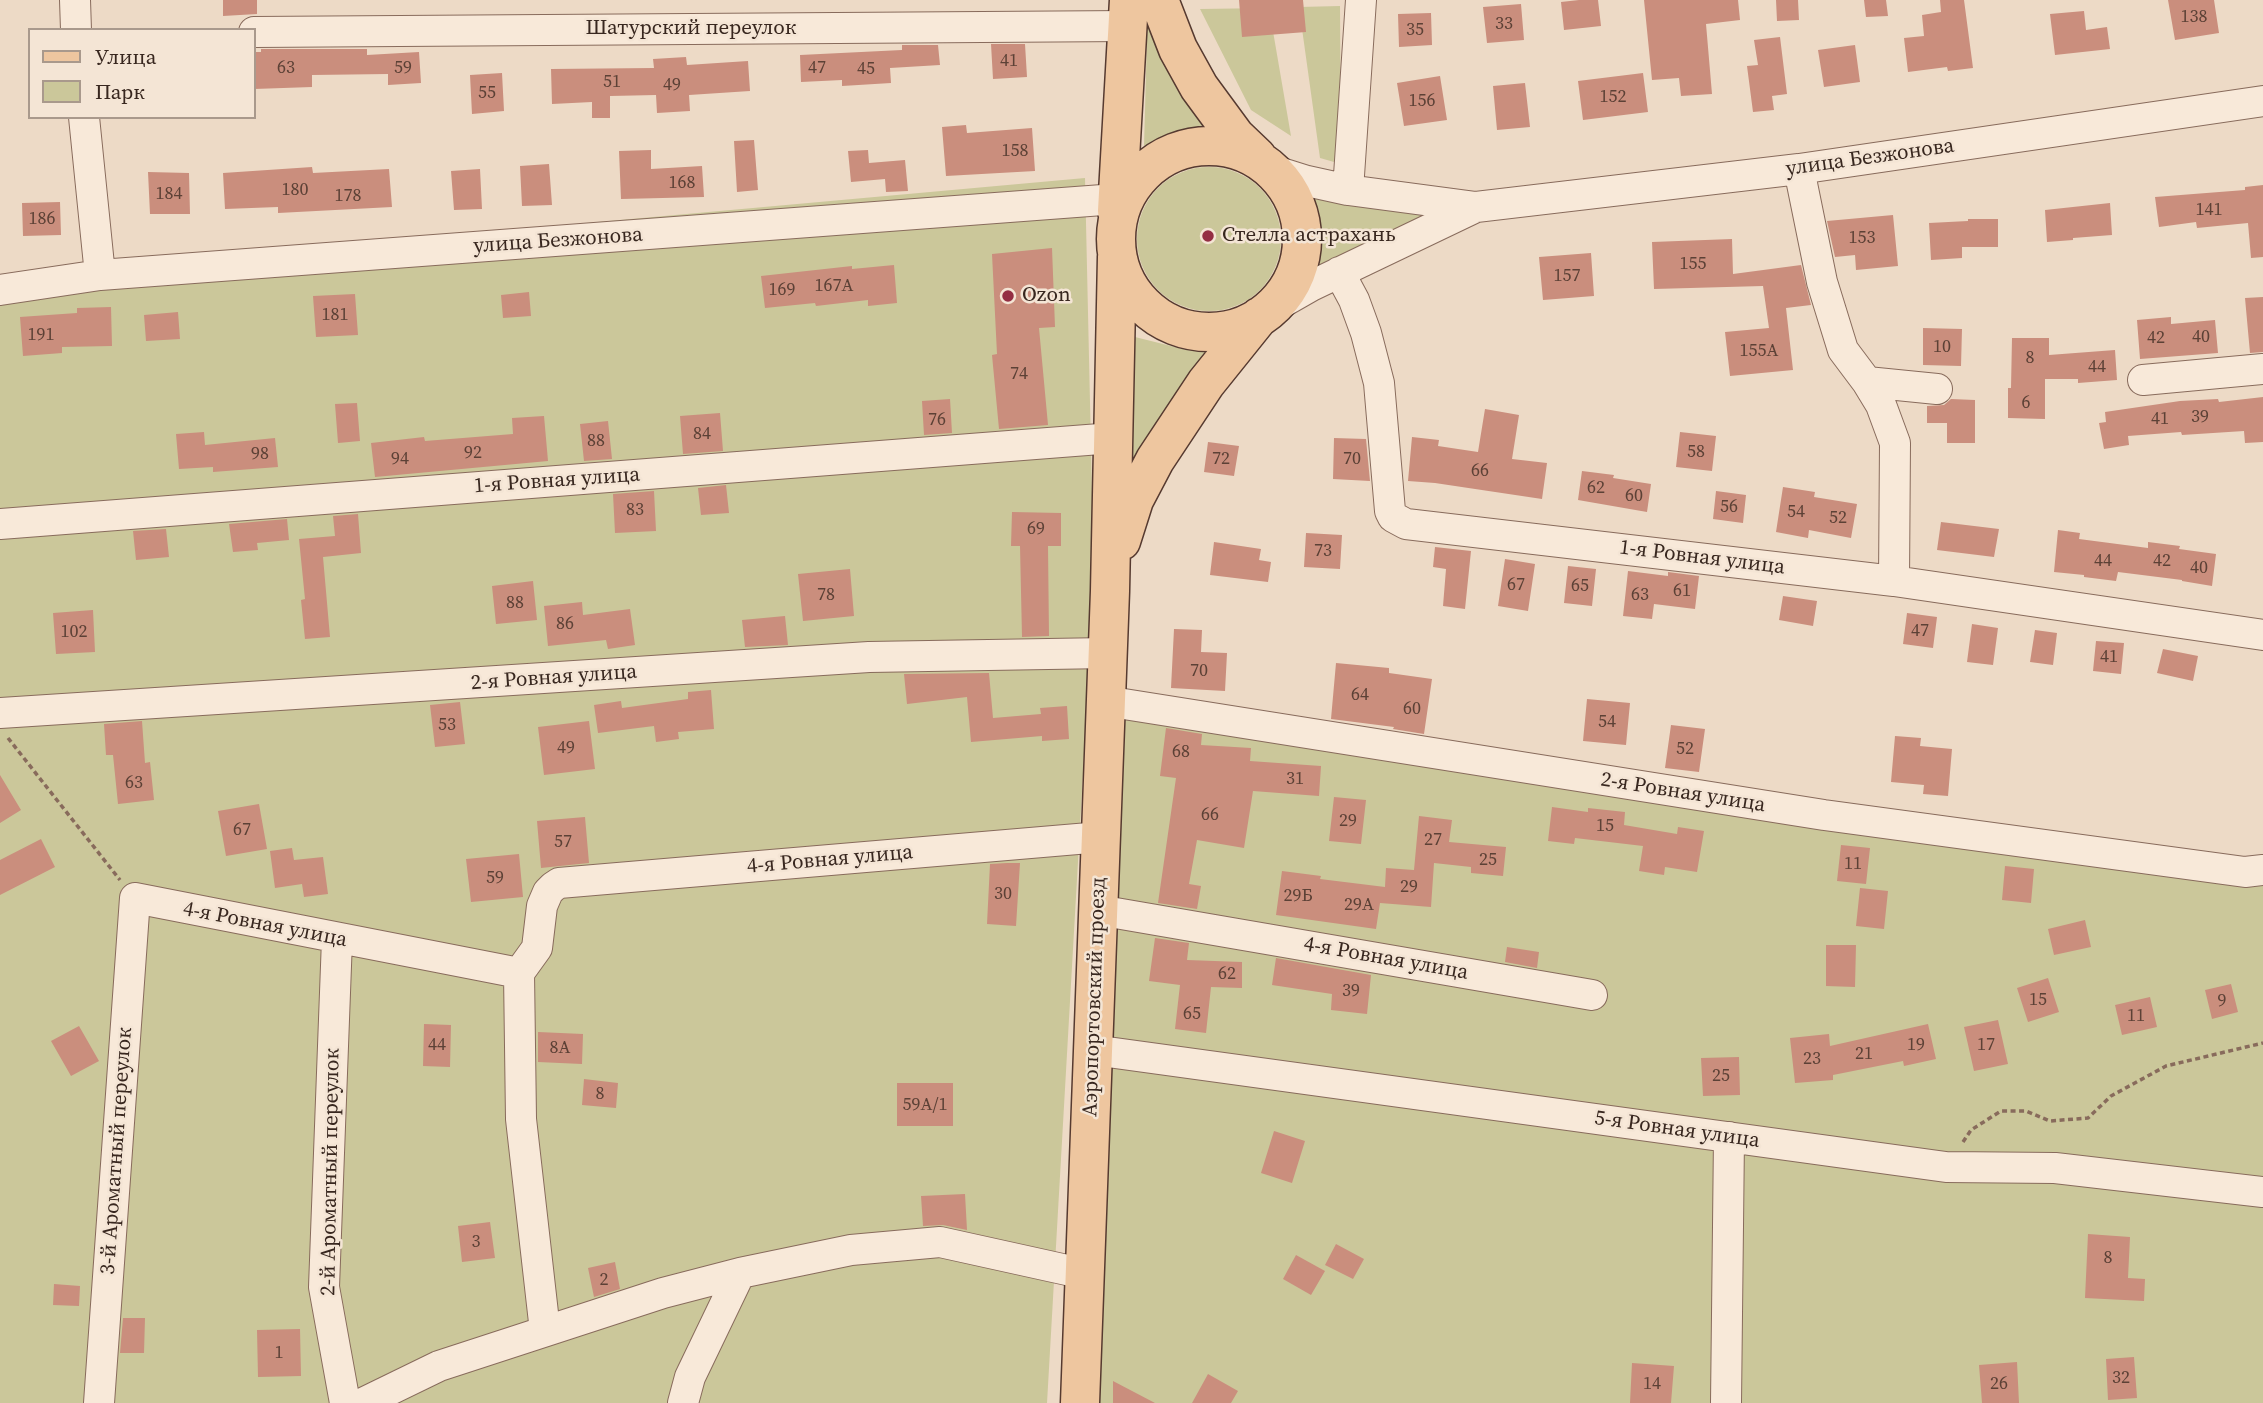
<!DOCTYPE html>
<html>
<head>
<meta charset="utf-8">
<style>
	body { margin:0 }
	#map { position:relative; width:2263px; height:1403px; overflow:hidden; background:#eddac6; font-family:"Source Serif 4",serif }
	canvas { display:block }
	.legend { position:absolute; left:28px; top:28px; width:228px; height:91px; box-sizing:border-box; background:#f4e5d5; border:2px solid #a9998c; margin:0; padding:9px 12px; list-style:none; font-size:21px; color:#38271f }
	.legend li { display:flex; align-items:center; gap:14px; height:35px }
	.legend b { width:35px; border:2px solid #a9998c }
</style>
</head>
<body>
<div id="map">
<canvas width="2263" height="1403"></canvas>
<ul class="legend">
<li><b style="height:9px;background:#eec69f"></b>Улица</li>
<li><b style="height:19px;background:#cbc79a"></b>Парк</li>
</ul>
</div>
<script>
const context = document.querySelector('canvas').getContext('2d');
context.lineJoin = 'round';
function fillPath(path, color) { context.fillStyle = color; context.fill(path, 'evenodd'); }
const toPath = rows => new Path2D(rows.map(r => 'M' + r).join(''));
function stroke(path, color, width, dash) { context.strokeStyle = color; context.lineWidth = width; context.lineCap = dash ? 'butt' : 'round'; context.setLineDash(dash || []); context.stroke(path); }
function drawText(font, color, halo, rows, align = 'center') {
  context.font = font + ' "Source Serif 4",serif'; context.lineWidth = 5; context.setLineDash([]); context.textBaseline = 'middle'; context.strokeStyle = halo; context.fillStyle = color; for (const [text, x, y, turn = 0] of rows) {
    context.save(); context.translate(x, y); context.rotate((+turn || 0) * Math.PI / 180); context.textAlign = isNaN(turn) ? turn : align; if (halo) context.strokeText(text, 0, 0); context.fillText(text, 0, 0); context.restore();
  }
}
fillPath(toPath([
	[1148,2,1211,127,1183,132,1144,146],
	[1340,6,1341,164,1320,158,1299,7],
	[1269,8,1291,136,1251,110,1200,9],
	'1137 239a72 72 0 1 1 144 0a72 72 0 1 1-144 0Z',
	[1085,178,1094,582,1047,1403,0,1403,0,276],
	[1311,193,1423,210,1425,218,1319,267,1320,248,1318,218],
	[1135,337,1187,350,1213,351,1128,479],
	[1114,705,2263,877,2263,1403,1091,1403]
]), '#cbc79a');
fillPath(toPath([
	[223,0,257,0,257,14,223,16],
	[1239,0,1303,0,1306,32,1242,37],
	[1579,0,1598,0,1601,26,1564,30,1561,2],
	[1644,0,1738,0,1740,20,1706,24,1712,94,1681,96,1679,78,1652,80],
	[1776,0,1798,0,1799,20,1777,21],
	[1864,0,1886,0,1888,16,1866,17],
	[1940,0,1964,0,1973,68,1948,71,1947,67,1908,72,1904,38,1924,36,1922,15,1941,12],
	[2168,0,2214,0,2219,33,2175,40],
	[1521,4,1524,40,1487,43,1483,7],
	[2084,11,2086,30,2107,27,2110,49,2055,55,2050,14],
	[1431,13,1432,45,1399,47,1398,14],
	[1780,37,1787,94,1772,96,1774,110,1753,112,1747,66,1758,65,1754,40],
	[991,44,1025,44,1027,77,993,79],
	[902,45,938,45,940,65,890,68,891,83,842,86,842,80,801,82,800,55,902,50],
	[1855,45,1860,82,1824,87,1818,50],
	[261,49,367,49,367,55,419,52,421,83,388,85,388,74,312,75,312,87,254,89,254,52,261,52],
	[686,57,687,65,748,61,750,91,689,95,690,111,657,113,656,95,610,96,610,118,592,118,592,102,552,104,551,69,654,68,653,59],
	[502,73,504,111,472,114,470,75],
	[1643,73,1648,112,1583,120,1578,81],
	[1440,76,1447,120,1404,126,1397,83],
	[1525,83,1530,127,1497,130,1493,86],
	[966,125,967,133,1032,128,1035,171,946,176,942,127],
	[754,140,758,190,737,192,734,141],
	[651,150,651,169,702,166,704,197,621,199,619,151],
	[868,150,869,163,905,160,908,191,886,192,885,179,851,182,848,151],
	[549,164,552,205,522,206,520,166],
	[312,167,313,173,389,169,392,207,278,213,278,207,225,209,223,173],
	[480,169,482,209,454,210,451,171],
	[148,172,189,173,190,214,150,214],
	[2263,185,2263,257,2251,258,2248,223,2197,228,2196,222,2159,227,2155,197,2245,190,2245,187],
	[60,202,61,235,23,236,22,203],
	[2110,203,2112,235,2073,238,2073,240,2047,242,2045,210],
	[1893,215,1898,266,1856,270,1855,255,1835,257,1827,221],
	[1968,219,1998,219,1998,247,1962,247,1962,258,1931,260,1929,223,1968,221],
	[1732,239,1733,274,1801,265,1811,305,1786,308,1793,370,1730,376,1725,332,1769,328,1763,286,1654,289,1652,242],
	[1052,248,1055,327,1039,328,1048,425,999,429,992,355,997,354,992,254],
	[1591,253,1594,296,1543,300,1539,257],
	[894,265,897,303,868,306,868,300,816,306,815,303,765,308,761,276,852,266,852,269],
	[529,292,531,316,503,318,501,295],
	[355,294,358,335,316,337,313,296],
	[2263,297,2263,352,2250,353,2245,298],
	[111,307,112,346,62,347,62,353,23,356,20,317,77,313,77,308],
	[178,312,180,339,146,341,144,315],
	[2171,317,2171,324,2215,320,2218,353,2140,359,2137,320],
	[1923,328,1962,329,1961,366,1923,365],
	[2012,338,2049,338,2049,355,2115,350,2117,380,2078,383,2078,379,2045,379,2045,419,2008,418,2008,388,2011,388],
	[2263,397,2263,442,2245,443,2244,431,2182,435,2181,432,2128,436,2129,445,2104,449,2099,423,2106,422,2105,412,2180,401,2218,399,2219,402],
	[950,399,952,433,924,435,922,401],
	[1951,399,1975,400,1975,443,1947,443,1947,423,1927,423,1927,406,1944,405],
	[357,403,360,441,338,443,335,404],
	[1485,409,1519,415,1512,459,1547,463,1542,499,1435,483,1408,481,1412,437,1439,440,1438,446,1478,452],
	[720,413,723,451,683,454,680,416],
	[544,416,548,461,375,477,371,443,424,437,425,441,513,434,512,418],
	[608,421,612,459,584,461,580,424],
	[204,432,205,445,275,438,278,467,213,472,213,467,179,469,176,434],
	[1680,432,1716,436,1712,471,1676,467],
	[1334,438,1366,439,1370,481,1333,479],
	[1208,442,1239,446,1234,476,1204,472],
	[1582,471,1614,475,1613,478,1651,484,1647,512,1578,500],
	[726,485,729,513,701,515,698,488],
	[1783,487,1815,492,1814,497,1857,504,1851,538,1809,530,1808,538,1776,532],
	[654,491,656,531,615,533,613,494],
	[1716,491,1746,495,1743,523,1713,519],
	[1012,512,1061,513,1061,546,1048,546,1049,636,1022,637,1020,546,1011,546],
	[358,514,361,553,323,557,330,637,305,639,301,600,305,599,299,539,335,536,333,516],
	[287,519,289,540,257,543,258,550,233,552,229,524],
	[1941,522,1999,529,1994,557,1937,550],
	[166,529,169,557,136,560,133,531],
	[2058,530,2080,533,2079,539,2148,548,2148,542,2180,546,2179,549,2216,554,2212,586,2182,581,2182,580,2118,572,2116,581,2084,577,2084,575,2054,572],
	[1306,533,1342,535,1340,569,1304,567],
	[1214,542,1261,549,1259,560,1271,562,1268,582,1210,575],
	[1435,547,1471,551,1465,609,1443,606,1446,569,1433,567],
	[1505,559,1535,564,1528,611,1498,606],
	[1568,566,1596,569,1592,606,1564,603],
	[850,569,854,616,803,621,798,574],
	[1628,571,1668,576,1668,572,1699,576,1695,609,1654,604,1652,619,1623,616],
	[533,581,537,620,496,624,492,586],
	[1783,596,1817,601,1813,626,1779,620],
	[582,602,583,615,630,609,635,645,608,649,606,640,548,646,544,606],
	[93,610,95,652,56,654,53,613],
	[1907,613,1937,617,1933,648,1903,644],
	[785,616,788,645,745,647,742,620],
	[1972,624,1998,628,1993,665,1967,662],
	[1174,629,1202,630,1201,652,1227,653,1225,691,1171,688],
	[2035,630,2057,633,2053,665,2030,662],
	[2096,641,2124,643,2121,674,2093,671],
	[2163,649,2198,656,2193,681,2157,673],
	[1336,663,1389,668,1389,673,1432,679,1424,734,1393,729,1394,727,1331,719],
	[989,673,993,718,1041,714,1040,708,1067,706,1069,739,1042,741,1042,736,971,742,967,697,907,704,904,674],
	[711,690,714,729,678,732,679,739,656,742,654,726,598,733,594,705,621,701,622,708,688,699,688,692],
	[1587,699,1630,703,1626,745,1583,741],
	[460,702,465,744,435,747,430,705],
	[142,721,145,763,150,762,154,800,118,804,113,755,106,755,104,724],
	[589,721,595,769,544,775,538,727],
	[1671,725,1705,729,1699,772,1665,768],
	[1166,728,1202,734,1201,745,1251,748,1250,761,1321,766,1319,796,1253,791,1244,848,1197,840,1189,884,1201,886,1197,909,1158,903,1176,778,1160,776],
	[1895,736,1921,738,1920,746,1952,749,1948,796,1923,794,1924,785,1891,782],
	[0,775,21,810,0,823],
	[1334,797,1366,800,1361,844,1329,841],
	[259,804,267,849,226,856,218,811],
	[1552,807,1588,812,1588,808,1625,812,1624,825,1677,834,1678,827,1704,831,1697,872,1665,867,1664,875,1639,871,1643,846,1575,838,1574,844,1548,841],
	[1419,816,1452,820,1449,842,1506,847,1503,876,1471,873,1471,867,1434,863,1431,907,1380,903,1376,929,1276,915,1282,871,1321,876,1320,879,1385,887,1386,868,1414,870],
	[585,817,589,863,541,868,537,821],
	[41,839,55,867,0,895,0,860],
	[1841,845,1870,848,1866,884,1837,881],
	[292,848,294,860,323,857,328,894,304,897,302,884,275,888,270,851],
	[519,854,523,897,471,902,466,859],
	[1007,863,1020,863,1016,926,987,924,990,864],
	[2005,866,2034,869,2031,903,2002,900],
	[1860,888,1888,891,1884,929,1856,926],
	[2085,920,2091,947,2054,955,2048,929],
	[1155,938,1189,943,1187,960,1242,962,1242,988,1211,987,1206,1033,1175,1029,1180,985,1149,981],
	[1826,945,1856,945,1855,987,1826,986],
	[1507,947,1539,952,1537,968,1505,962],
	[1276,958,1371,975,1367,1014,1331,1010,1332,994,1272,985],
	[2048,978,2059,1012,2028,1022,2017,988],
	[2231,984,2238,1012,2212,1019,2205,990],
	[2150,997,2157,1027,2122,1035,2115,1005],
	[1998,1020,2008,1064,1974,1071,1964,1027],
	[424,1024,451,1025,450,1067,423,1066],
	[1928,1024,1936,1059,1904,1066,1903,1061,1833,1075,1833,1080,1795,1083,1790,1038,1829,1034,1830,1046],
	[79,1026,99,1061,71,1076,51,1041],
	[538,1032,583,1034,582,1064,538,1062],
	[1739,1057,1740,1095,1703,1096,1701,1058],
	[584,1079,618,1083,616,1108,582,1105],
	[897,1083,953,1083,953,1126,897,1126],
	[1274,1131,1305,1141,1292,1183,1261,1173],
	[965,1194,967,1230,943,1225,923,1226,921,1196],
	[490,1222,495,1258,462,1262,458,1226],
	[2088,1234,2130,1237,2128,1278,2145,1279,2144,1301,2085,1298],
	[1336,1244,1364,1259,1353,1279,1325,1265],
	[1296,1255,1325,1271,1311,1295,1283,1279],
	[615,1262,620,1289,594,1297,588,1268],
	[54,1284,80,1286,79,1306,53,1305],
	[123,1318,145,1318,144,1353,120,1353],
	[300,1329,301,1376,258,1377,257,1330],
	[2134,1357,2137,1398,2108,1400,2106,1359],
	[2017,1362,2019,1403,1982,1403,1979,1365],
	[1632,1363,1674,1366,1671,1403,1630,1403],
	[1208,1374,1238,1391,1231,1403,1192,1403],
	[1113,1381,1155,1403,1113,1403]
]), '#ca8e7d');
const minor = toPath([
	[75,0,76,30],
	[254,32,1128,26],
	[84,117,100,275],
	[1799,169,1822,282,1843,350,1867,382,1937,389],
	[1272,170,1307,181,1348,190,1476,207,1799,169,2263,101],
	[1348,190,1361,0],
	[1339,272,1354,300,1366,333,1379,383,1390,511,1393,517,1406,524,1894,581,2263,635],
	[0,290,100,275,1116,199,1157,161],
	[1269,310,1311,286,1476,207],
	[2143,380,2263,369],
	[1867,382,1881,405,1895,443,1894,581],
	[0,524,1113,438],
	[1105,701,1824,815,2245,872,2263,870],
	[0,713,869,657,1108,653],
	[1098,910,1592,995],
	[337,939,324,1287,345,1403],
	[1093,1050,1946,1167,2055,1168,2263,1192],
	[545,1331,521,1119,519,973,537,948,542,906,548,892,553,887,559,883,1101,837],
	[99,1403,135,898,519,973],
	[363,1403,439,1366,663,1293,740,1273,851,1250,940,1242,1085,1274],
	[683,1403,690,1377,740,1273],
	[1726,1403,1729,1137]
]);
const major = toPath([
	[1159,0,1178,49,1199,87,1235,136,1257,157],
	'1116 239a93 93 0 1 1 186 0a93 93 0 1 1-186 0Z',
	[1117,211,1129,0],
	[1121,541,1134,500,1155,460,1206,383,1259,317],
	[1080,1403,1110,591,1117,257]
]);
stroke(minor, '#886b5c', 32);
stroke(major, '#563a30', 41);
stroke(toPath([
	[8,738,120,880],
	[1963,1142,1971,1130,2001,1111,2026,1111,2050,1121,2088,1118,2111,1096,2166,1066,2263,1043]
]), '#886b5c', 3.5, [5, 3.5]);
stroke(minor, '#f8e9d9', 30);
stroke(major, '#eec69f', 38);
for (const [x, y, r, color] of [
	[1208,236,7,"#942e43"],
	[1008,296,7,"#942e43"]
]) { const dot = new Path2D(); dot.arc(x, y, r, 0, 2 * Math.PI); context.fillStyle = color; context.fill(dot); stroke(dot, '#f4e5d5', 2.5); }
drawText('18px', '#5c4136', null, [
	["138",2194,17],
	["33",1504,24],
	["35",1415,30],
	["41",1009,61],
	["63",286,68],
	["59",403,68],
	["47",817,68],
	["45",866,69],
	["51",612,82],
	["49",672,85],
	["55",487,93],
	["152",1613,97],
	["156",1422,101],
	["158",1015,151],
	["168",682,183],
	["180",295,190],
	["184",169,194],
	["178",348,196],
	["141",2209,210],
	["186",42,219],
	["153",1862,238],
	["155",1693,264],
	["157",1567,276],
	["167А",834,286],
	["169",782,290],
	["181",335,315],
	["191",41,335],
	["40",2201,337],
	["42",2156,338],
	["10",1942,347],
	["155А",1759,351],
	["8",2030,358],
	["44",2097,367],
	["74",1019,374],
	["6",2026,403],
	["39",2200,417],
	["41",2160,419],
	["76",937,420],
	["84",702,434],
	["88",596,441],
	["58",1696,452],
	["92",473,453],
	["98",260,454],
	["94",400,459],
	["72",1221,459],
	["70",1352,459],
	["66",1480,471],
	["62",1596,488],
	["60",1634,496],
	["56",1729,507],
	["83",635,510],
	["54",1796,512],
	["52",1838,518],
	["69",1036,529],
	["73",1323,551],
	["44",2103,561],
	["42",2162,561],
	["40",2199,568],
	["67",1516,585],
	["65",1580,586],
	["61",1682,591],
	["78",826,595],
	["63",1640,595],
	["88",515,603],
	["86",565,624],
	["47",1920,631],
	["102",74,632],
	["41",2109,657],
	["70",1199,671],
	["64",1360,695],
	["60",1412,709],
	["54",1607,722],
	["53",447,725],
	["49",566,748],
	["52",1685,749],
	["68",1181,752],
	["31",1295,779],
	["63",134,783],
	["66",1210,815],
	["29",1348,821],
	["15",1605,826],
	["67",242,830],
	["27",1433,840],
	["57",563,842],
	["25",1488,860],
	["11",1853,864],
	["59",495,878],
	["29",1409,887],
	["30",1003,894],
	["29Б",1298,896],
	["29А",1359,905],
	["62",1227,974],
	["39",1351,991],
	["15",2038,1000],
	["9",2222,1001],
	["65",1192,1014],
	["11",2136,1016],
	["44",437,1045],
	["19",1916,1045],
	["17",1986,1045],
	["8А",560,1048],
	["21",1864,1054],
	["23",1812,1059],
	["25",1721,1076],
	["8",600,1094],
	["59А/1",925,1105],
	["3",476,1242],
	["8",2108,1258],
	["2",604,1280],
	["1",279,1353],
	["32",2121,1378],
	["14",1652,1384],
	["26",1999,1384]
]);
drawText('21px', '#38271f', '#f4e5d5', [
	["Шатурский переулок",691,29],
	["улица Безжонова",1870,158,-8],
	["улица Безжонова",558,241,-4],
	["1-я Ровная улица",557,481,-4],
	["1-я Ровная улица",1702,558,7],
	["2-я Ровная улица",554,678,-4],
	["2-я Ровная улица",1683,793,9],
	["4-я Ровная улица",830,860,-5],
	["4-я Ровная улица",265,925,11],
	["4-я Ровная улица",1386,959,10],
	["Аэропортовский проезд",1095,997,-88],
	["5-я Ровная улица",1677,1130,8],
	["3-й Ароматный переулок",117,1151,-86],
	["2-й Ароматный переулок",331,1172,-89]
]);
drawText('21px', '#38271f', '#f4e5d5', [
	["Стелла астрахань",1222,236],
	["Ozon",1022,296]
], 'left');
</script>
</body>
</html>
